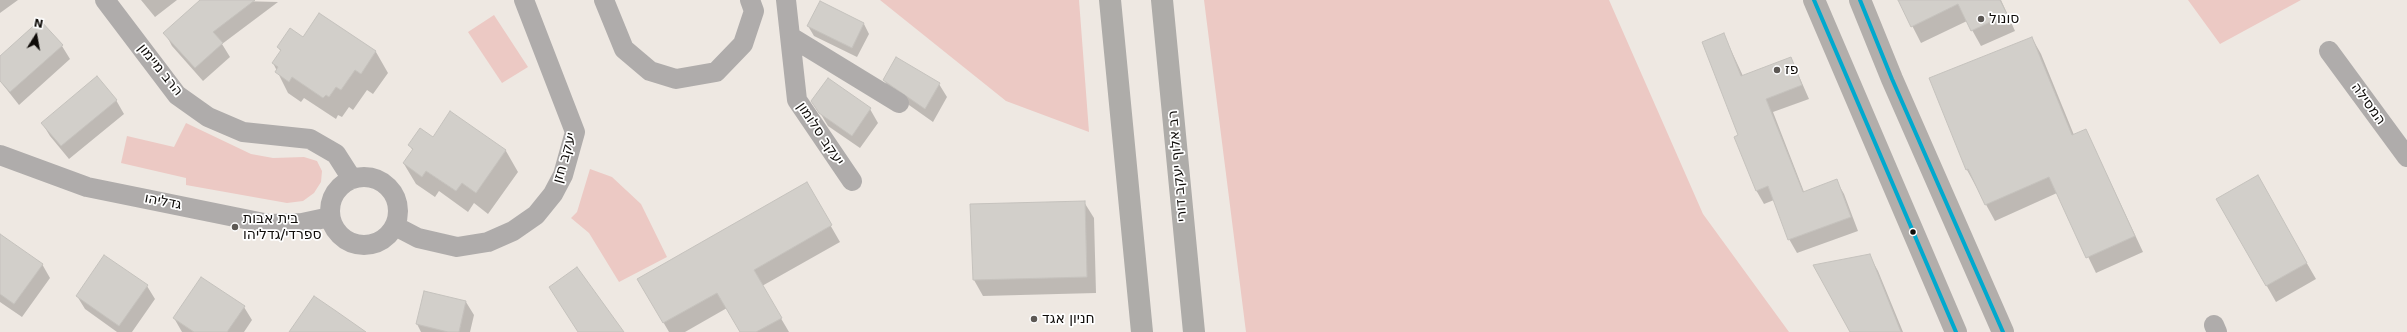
<!DOCTYPE html>
<html>
<head>
<meta charset="utf-8">
<style>
	body { margin:0 }
	#map { position:relative; width:2407px; height:332px; overflow:hidden; background:#eee8e2; font-family:"DejaVu Sans",sans-serif }
	canvas { display:block }
	.north { position:absolute; left:16px; top:16px; width:40px; height:40px; -webkit-text-stroke:3px #fff; paint-order:stroke; rotate:11deg; font-size:11px; font-weight:700; line-height:16px; text-align:center; color:#0e0b08 }
	.north::after { content:''; display:block; margin:auto; width:14px; height:18px; background:#0e0b08; clip-path:polygon(50% 0,100% 100%,50% 72%,0 100%) }
</style>
</head>
<body>
<div id="map">
<canvas width="2407" height="332"></canvas>
<div class="north">N</div>
</div>
<script>
const context = document.querySelector('canvas').getContext('2d');
context.lineJoin = 'round';
function fillPath(path, color) { context.fillStyle = color; context.fill(path, 'evenodd'); }
const toPath = rows => new Path2D(rows.map(r => 'M' + r).join(''));
function stroke(path, color, width, dash) { context.strokeStyle = color; context.lineWidth = width; context.lineCap = dash ? 'butt' : 'round'; context.setLineDash(dash || []); context.stroke(path); }
function drawText(font, color, halo, rows, align = 'center') {
  context.font = font + ' "DejaVu Sans",Heebo,sans-serif'; context.lineWidth = 3.5; context.setLineDash([]); context.textBaseline = 'middle'; context.strokeStyle = halo; context.fillStyle = color; for (const [text, x, y, turn = 0] of rows) {
    context.save(); context.translate(x, y); context.rotate((+turn || 0) * Math.PI / 180); context.textAlign = isNaN(turn) ? turn : align; if (halo) context.strokeText(text, 0, 0); context.fillText(text, 0, 0); context.restore();
  }
}
fillPath(toPath([
	[880,0,1079,0,1089,132,1006,101],
	[1204,0,1609,0,1703,214,1789,332,1246,332],
	[2188,0,2301,0,2220,44],
	[494,15,528,67,502,83,468,32],
	[186,123,251,154,273,158,304,157,317,161,322,171,321,182,314,193,303,201,287,203,186,185,186,178,121,163,127,136,174,147],
	[590,169,612,177,641,204,667,257,619,282,589,233,571,218,577,212]
]), '#ecc9c4');
fillPath(toPath([
	[0,0,18,0,0,13],
	[141,0,177,0,155,17],
	[201,0,278,2,222,44,230,57,203,81,172,46,165,33],
	[1899,0,2001,0,2015,31,1981,46,1967,21,1921,43],
	[319,14,376,52,388,73,373,94,367,90,353,110,349,107,342,117,338,115,336,119,304,98,301,102,288,93,273,63,281,52,278,47,303,38],
	[864,24,869,34,857,57,814,36,808,26],
	[1724,35,1743,76,1791,58,1809,99,1773,112,1804,192,1836,180,1844,194,1858,231,1797,253,1789,239,1774,200,1764,204,1756,190,1740,136],
	[2032,38,2041,54,2074,135,2086,130,2143,252,2096,273,2057,193,1995,221,1967,170],
	[62,46,70,59,19,105,0,81,0,57],
	[828,80,870,109,878,123,860,148,828,126,813,101],
	[884,80,939,84,947,97,933,122,892,93],
	[116,100,124,114,69,159,50,136,42,123],
	[451,113,506,151,518,172,488,214,474,203,468,212,439,191,435,197,416,184,404,164,413,151,410,146,433,138],
	[2257,177,2316,279,2276,302,2217,199],
	[806,183,840,242,762,286,789,332,741,332,727,308,685,332,669,332,638,279],
	[1084,202,1094,218,1096,293,983,296,974,280],
	[0,235,42,264,50,278,22,317,0,302],
	[1869,255,1878,271,1903,332,1851,332],
	[147,286,155,299,132,332,117,332,85,309,77,296],
	[424,292,466,302,474,315,470,332,421,332,417,324],
	[244,307,252,320,244,332,182,332,174,318]
]), '#0003');
const building = toPath([
	[200,0,255,0,213,32,223,43,195,68,163,33,200,0],
	[1898,0,2000,0,2007,14,1971,31,1958,4,1911,27,1898,0],
	[820,1,864,23,852,48,807,26,820,1],
	[319,13,376,51,361,74,355,70,341,90,336,87,329,97,326,95,323,98,292,77,289,82,275,72,278,67,272,63,281,50,277,47,290,28,303,37,319,13],
	[40,20,63,45,10,92,0,81,0,56,40,20],
	[1724,33,1741,76,1791,57,1802,85,1766,99,1803,192,1837,179,1851,217,1788,240,1768,186,1756,191,1734,137,1738,135,1702,42,1724,33],
	[2032,37,2072,135,2086,129,2135,236,2086,258,2049,177,1985,205,1968,169,1966,170,1929,78,2032,37],
	[896,57,940,83,925,109,883,80,896,57],
	[97,76,117,100,61,146,41,123,97,76],
	[828,78,871,108,852,136,819,113,811,101,828,78],
	[450,111,506,150,476,193,462,183,456,191,426,171,422,177,403,163,413,149,408,145,420,128,433,137,450,111],
	[2258,175,2307,263,2266,286,2216,199,2258,175],
	[807,182,832,225,754,270,782,318,756,332,740,332,717,293,663,323,637,279,807,182],
	[1085,201,1087,277,973,280,970,204,1085,201],
	[0,234,43,264,14,304,0,294,0,234],
	[1870,254,1901,332,1850,332,1813,265,1870,254],
	[104,255,148,285,119,326,76,296,104,255],
	[577,267,624,332,578,332,549,287,577,267],
	[201,277,245,306,227,332,194,332,173,318,201,277],
	[424,291,466,301,459,332,448,332,416,324,424,291],
	[314,296,336,311,366,332,289,332,314,296]
]);
fillPath(building, '#d2cfca');
stroke(building, '#c5c2bd', 1);
stroke(toPath([
	[105,0,177,95,208,117,243,132,310,139,336,154,352,179],
	[604,0,624,49,650,71,676,79,716,72,743,44,754,11,750,0],
	[786,0,797,100,852,181],
	[791,37,899,103],
	[2329,51,2407,157],
	[0,155,87,187,269,224,302,223,330,217],
	'330 211a34 34 0 1 1 68 0a34 34 0 1 1-68 0Z',
	[395,226,418,238,457,247,488,242,513,231,536,215,553,194,563,175,575,132,524,0],
	[2214,325,2217,332]
]), '#afacab', 20);
stroke(toPath([
	[1110,0,1142,332],
	[1162,0,1194,332]
]), '#aeaca9', 22);
stroke(toPath([
	[1814,0,1956,332],
	[1860,0,1892,79,2003,332]
]), '#b2aeab', 22);
stroke(toPath([
	[1814,0,1956,332],
	[1860,0,1892,79,2003,332]
]), '#00a9ce', 4);
for (const [x, y, r, color] of [
	[1981,19,4,"#5c5854"],
	[1777,70,4,"#5c5854"],
	[235,227,4,"#5c5854"],
	[1913,232,3.5,"#0e0b08"],
	[1034,319,4,"#5c5854"]
]) { const dot = new Path2D(); dot.arc(x, y, r, 0, 2 * Math.PI); context.fillStyle = color; context.fill(dot); stroke(dot, '#fff', 1.5); }
drawText('14px', '#0e0b08', '#fff', [
	["סונול",1989,19],
	["פז",1785,70],
	["בית אבות",243,219],
	["ספרדי/גדליהו",243,235],
	["חניון אגד",1042,319]
], 'left');
drawText('14px', '#0e0b08', '#fff', [
	["הרב מיימון",160,70,51],
	["המסילה",2368,104,54],
	["יעקב סלומון",820,134,56],
	["יעקב חזן",565,158,-74],
	["רב אלוף יעקב דורי",1178,166,-95],
	["גדליהו",163,202,11]
]);
</script>
</body>
</html>
